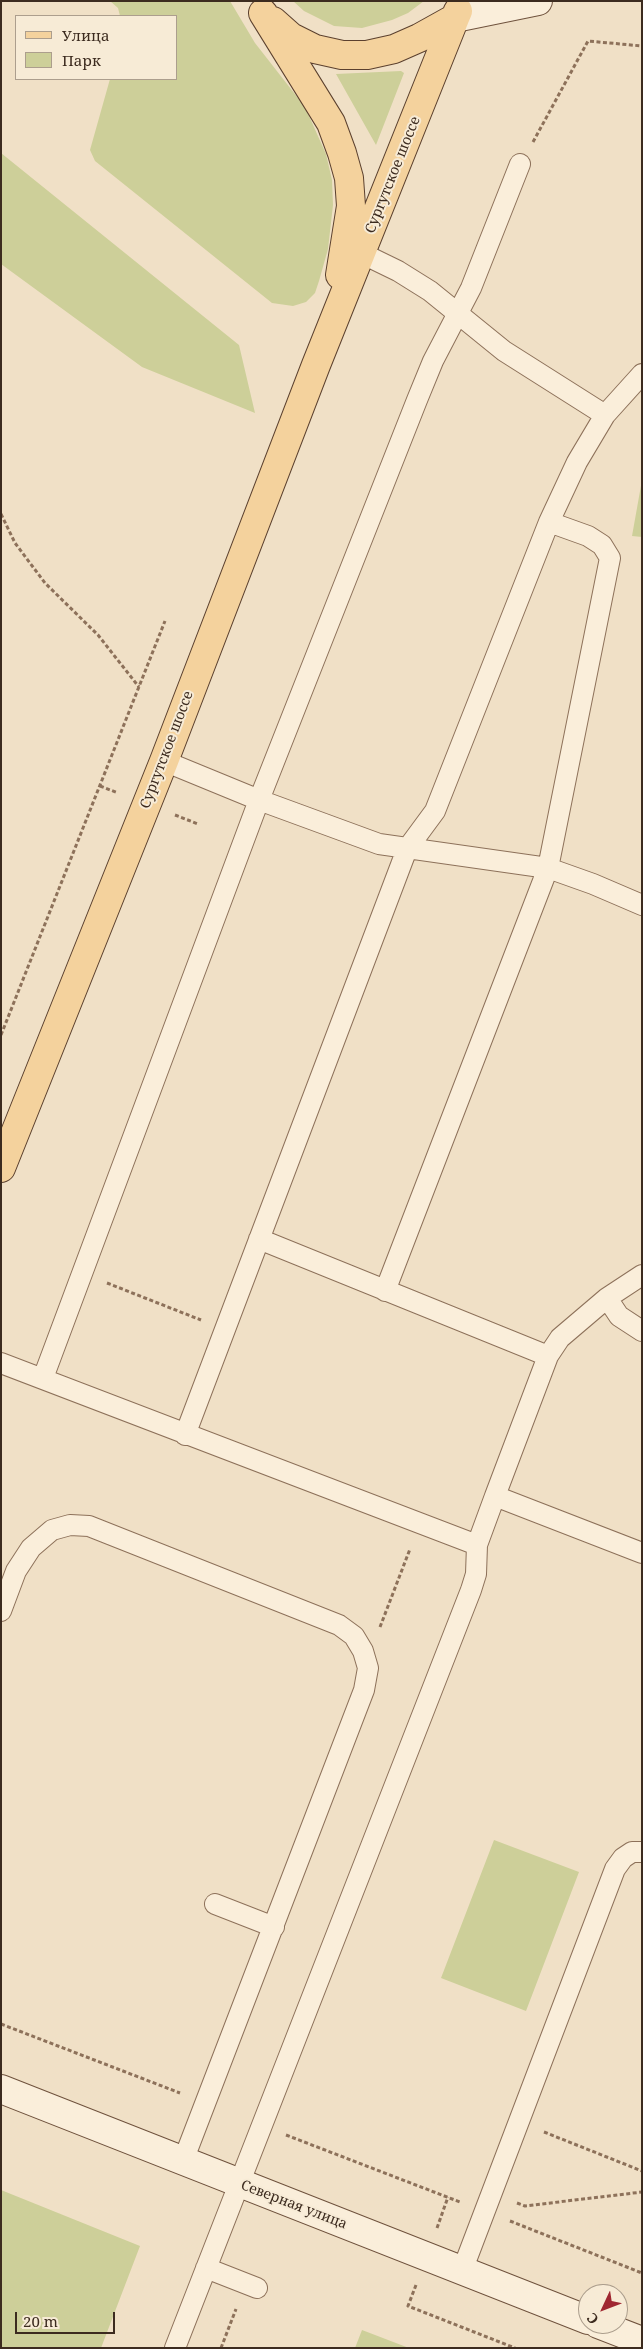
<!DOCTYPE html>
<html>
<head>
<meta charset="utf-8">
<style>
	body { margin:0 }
	#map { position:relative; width:643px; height:2349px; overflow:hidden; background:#f0e0c6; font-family:"Noto Serif",serif }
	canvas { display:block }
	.frame { position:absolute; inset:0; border:2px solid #3c2b1f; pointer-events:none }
	.legend { position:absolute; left:15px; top:15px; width:162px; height:65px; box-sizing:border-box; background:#f7ebd6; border:1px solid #ac9e8d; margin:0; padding:6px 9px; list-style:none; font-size:15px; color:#3c2b1f }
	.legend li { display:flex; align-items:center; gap:10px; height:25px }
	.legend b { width:25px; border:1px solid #ac9e8d }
	.north { position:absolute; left:578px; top:2284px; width:50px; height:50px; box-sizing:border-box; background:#f7ebd6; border:1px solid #ac9e8d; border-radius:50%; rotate:227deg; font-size:14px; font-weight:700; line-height:20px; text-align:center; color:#3c2b1f }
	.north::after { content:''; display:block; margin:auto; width:18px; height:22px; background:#9f2731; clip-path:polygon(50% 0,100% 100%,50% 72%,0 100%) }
	.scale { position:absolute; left:15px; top:2312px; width:100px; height:22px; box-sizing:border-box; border:2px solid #3c2b1f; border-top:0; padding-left:6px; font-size:15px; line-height:18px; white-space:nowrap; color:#3c2b1f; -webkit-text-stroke:4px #f7ebd6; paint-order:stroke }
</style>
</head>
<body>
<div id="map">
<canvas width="643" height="2349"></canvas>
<div class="frame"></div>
<ul class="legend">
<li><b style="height:6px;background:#f4d29d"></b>Улица</li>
<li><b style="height:14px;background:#cdcf99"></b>Парк</li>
</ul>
<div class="north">С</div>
<div class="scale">20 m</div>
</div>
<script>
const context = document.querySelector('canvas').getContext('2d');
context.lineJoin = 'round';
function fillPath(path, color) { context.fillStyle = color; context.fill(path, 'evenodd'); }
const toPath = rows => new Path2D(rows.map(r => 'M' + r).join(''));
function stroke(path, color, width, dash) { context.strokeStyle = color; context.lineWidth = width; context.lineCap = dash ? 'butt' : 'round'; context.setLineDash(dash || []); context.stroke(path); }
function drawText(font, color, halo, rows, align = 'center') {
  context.font = font + ' "Noto Serif",serif'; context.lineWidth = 4; context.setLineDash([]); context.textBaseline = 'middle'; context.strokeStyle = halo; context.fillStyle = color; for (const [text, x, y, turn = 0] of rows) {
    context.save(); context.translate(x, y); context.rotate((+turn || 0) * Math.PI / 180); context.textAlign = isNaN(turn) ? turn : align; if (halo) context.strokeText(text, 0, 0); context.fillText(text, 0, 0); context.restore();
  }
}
fillPath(toPath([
	[110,1,230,1,255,43,305,107,326,154,332,180,333,205,328,249,319,281,315,293,306,302,293,306,272,303,95,161,90,150,110,79,176,79,176,16,120,16,118,8],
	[293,1,424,1,408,13,392,20,362,28,334,26,304,11],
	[401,71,404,73,376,145,336,74],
	[1,153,239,345,255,413,142,367,1,264],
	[642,480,642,537,632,536],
	[494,1840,579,1872,526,2011,441,1978],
	[1,2190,140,2246,101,2348,1,2348],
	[362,2330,409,2348,355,2348]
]), '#cdcf99');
const lane = toPath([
	[361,253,398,271,430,291,504,351,605,415],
	[164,761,259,800,379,844,548,868,593,884,642,905],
	[259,1239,548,1356],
	[385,1291,548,868,610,558,602,545,588,536,549,522],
	[607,1298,619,1316,642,1331],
	[1,1363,477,1545],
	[43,1378,259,800,417,400,433,361,471,288,520,164],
	[185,1435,407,849,435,811,549,522,577,462,605,415,642,374],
	[495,1496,548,1356,560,1338,607,1298,642,1275],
	[1,1611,16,1571,31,1548,52,1530,70,1525,89,1526,339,1625,354,1636,363,1651,368,1668,364,1690,183,2161],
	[215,1904,274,1927],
	[206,2268,257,2288],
	[462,2271,615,1869,623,1858,632,1852,642,1852],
	[175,2348,471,1590,476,1574,477,1545,495,1496,642,1553]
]);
const secondary = toPath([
	[455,18,538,1],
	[1,2089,588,2320],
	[598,2324,642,2341]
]);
const primary = toPath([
	[263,13,331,123,342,153,349,178,351,206,340,275],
	[273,21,291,37,315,49,342,55,367,55,394,49,419,38,455,18,458,11],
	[1,1168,164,761,316,365,455,18]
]);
stroke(lane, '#8d715a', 22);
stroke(secondary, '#6f523d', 30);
stroke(primary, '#5b402e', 30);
stroke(toPath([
	[533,142,588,41,642,46],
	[1,514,15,543,45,583,98,635,139,687],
	[100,786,118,793],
	[175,815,198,824],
	[1,1035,165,621],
	[107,1283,201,1320],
	[380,1627,410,1549],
	[1,2024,180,2093],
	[544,2132,642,2171],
	[286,2135,460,2202],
	[517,2203,525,2206,642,2192],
	[510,2221,642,2273],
	[437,2228,448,2197],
	[416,2285,408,2306,515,2348],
	[221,2348,236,2309]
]), '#8d715a', 3, [4, 2.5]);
stroke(lane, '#faeeda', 20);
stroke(secondary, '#faeeda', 28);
stroke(primary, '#f4d29d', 28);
drawText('14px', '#3c2b1f', '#f7ebd6', [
	["Сургутское шоссе",393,175,-68],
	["Сургутское шоссе",167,750,-69],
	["Северная улица",294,2205,21]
]);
</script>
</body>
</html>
